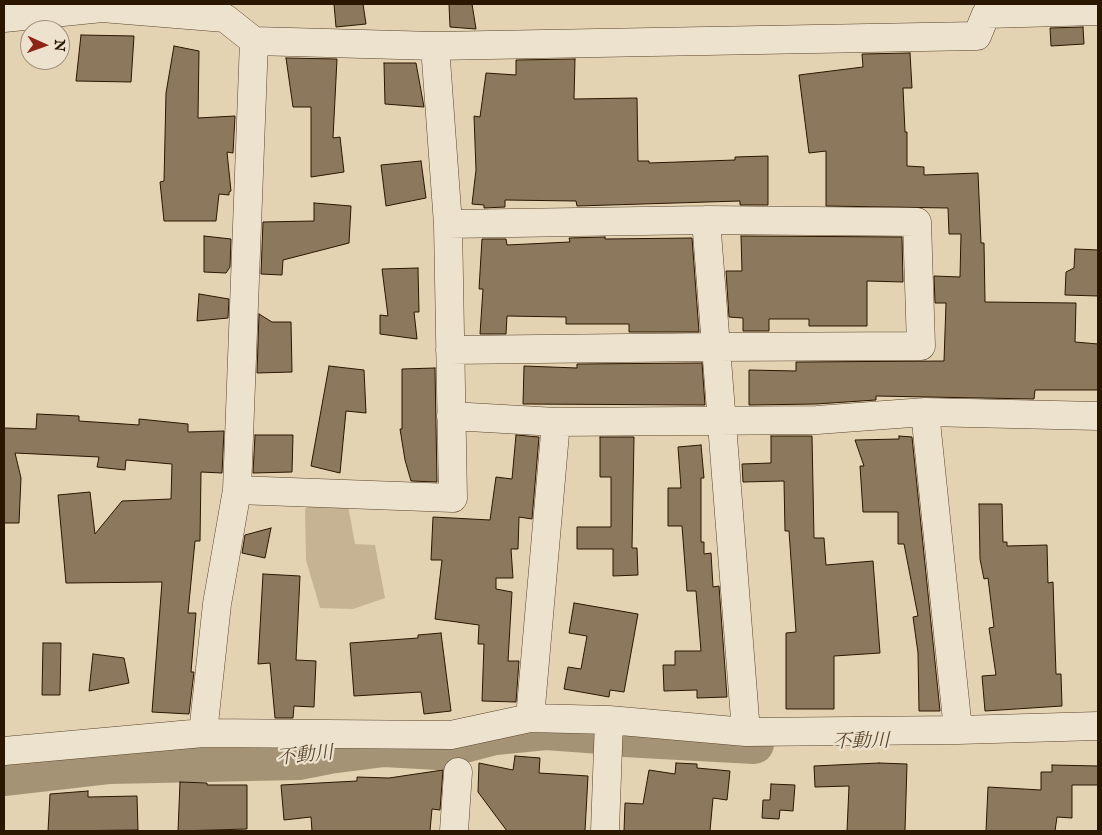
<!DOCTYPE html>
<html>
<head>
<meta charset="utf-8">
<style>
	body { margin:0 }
	#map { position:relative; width:1102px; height:835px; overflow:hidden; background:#e4d3b2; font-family:"IM FELL English",serif }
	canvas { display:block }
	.frame { position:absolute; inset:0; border:5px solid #2b1600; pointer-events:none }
	.north { position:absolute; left:20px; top:20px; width:50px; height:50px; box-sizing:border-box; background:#ede2cd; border:1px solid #9f907b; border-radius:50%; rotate:92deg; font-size:14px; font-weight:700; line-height:20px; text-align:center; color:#2b1600 }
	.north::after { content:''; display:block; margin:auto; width:18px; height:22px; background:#8f2418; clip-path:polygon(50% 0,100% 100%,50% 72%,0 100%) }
</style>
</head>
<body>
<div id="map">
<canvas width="1102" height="835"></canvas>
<div class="frame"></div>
<div class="north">N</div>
</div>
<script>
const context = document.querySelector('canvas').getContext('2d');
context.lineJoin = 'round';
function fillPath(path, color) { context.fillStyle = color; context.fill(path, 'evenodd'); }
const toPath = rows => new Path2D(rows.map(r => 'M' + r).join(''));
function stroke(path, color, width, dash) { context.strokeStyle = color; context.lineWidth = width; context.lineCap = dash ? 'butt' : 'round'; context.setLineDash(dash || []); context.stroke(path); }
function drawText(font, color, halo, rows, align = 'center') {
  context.font = font + ' "IM FELL English","Noto Serif JP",serif'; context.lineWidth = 4.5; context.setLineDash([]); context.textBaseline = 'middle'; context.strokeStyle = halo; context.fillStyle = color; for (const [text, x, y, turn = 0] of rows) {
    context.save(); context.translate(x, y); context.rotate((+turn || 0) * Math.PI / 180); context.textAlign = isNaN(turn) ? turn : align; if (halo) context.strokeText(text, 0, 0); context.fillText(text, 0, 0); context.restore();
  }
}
fillPath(toPath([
	[315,492,346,494,355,544,375,545,385,598,353,609,320,608,306,560,305,510]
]), '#c5b394');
stroke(toPath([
	[624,737,754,744],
	[6,776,110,764,298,760,329,754,384,747,438,750,495,735,546,730,601,734]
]), '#a59375', 40);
const building = toPath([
	[334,4,363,4,366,24,336,27,334,4],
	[449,4,472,4,476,29,450,27,449,4],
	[1083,27,1084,44,1051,46,1050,28,1083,27],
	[81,35,134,36,131,82,76,81,81,35],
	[174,46,199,51,198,118,235,116,233,153,227,152,231,191,229,192,229,195,219,194,216,221,164,221,160,182,164,181,166,93,174,46],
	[910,53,912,88,903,88,905,132,907,132,907,166,924,167,924,175,978,173,981,243,984,243,985,302,1076,303,1075,342,1098,344,1098,390,1035,390,1034,399,876,396,876,400,816,404,749,405,749,370,796,371,796,362,944,361,946,303,935,303,934,276,960,277,961,234,949,234,948,208,826,206,826,151,809,153,799,75,863,67,862,54,910,53],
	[286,58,337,59,333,138,340,137,344,172,311,177,311,107,293,107,286,58],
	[575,59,574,99,637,98,638,161,649,161,649,163,735,160,735,157,768,156,768,205,740,205,740,201,577,206,576,201,505,200,505,207,484,208,484,205,472,204,476,170,474,116,480,117,486,73,516,75,516,60,575,59],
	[384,63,416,63,424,107,385,104,384,63],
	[421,161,426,198,386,206,381,165,421,161],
	[314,203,351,206,349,243,283,260,282,275,261,274,263,222,314,221,314,203],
	[204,236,231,239,230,267,226,273,204,272,204,236],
	[741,236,902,237,903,282,867,281,867,326,809,326,809,319,769,319,769,331,743,331,743,318,729,317,726,271,742,271,741,236],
	[605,237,605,239,692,238,699,332,629,332,629,324,566,324,566,317,507,316,506,334,480,334,483,289,479,289,482,239,506,239,507,245,570,242,569,238,605,237],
	[1075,249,1098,250,1098,296,1065,295,1066,272,1074,268,1075,249],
	[418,268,419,312,414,312,417,339,380,334,380,315,388,316,382,269,418,268],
	[199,294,229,299,228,318,197,321,199,294],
	[259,314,272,322,291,322,292,372,257,373,259,314],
	[702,363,705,405,523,404,524,366,577,368,577,364,702,363],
	[329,366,364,370,366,413,346,411,340,473,311,466,329,366],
	[435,368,437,482,411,481,405,460,400,429,402,429,402,369,435,368],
	[37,414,79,416,79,421,139,425,139,419,188,424,188,432,224,431,222,473,201,472,200,541,195,541,188,613,196,613,191,672,194,672,189,714,152,712,162,582,66,583,58,495,90,492,95,534,122,501,171,499,172,464,126,460,125,470,97,467,99,457,15,453,21,478,19,523,4,523,4,428,36,429,37,414],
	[255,435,293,435,292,472,253,473,255,435],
	[516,435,539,437,532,519,519,517,518,549,511,549,513,578,496,578,496,589,512,592,508,661,519,661,516,702,482,701,484,644,478,644,479,625,435,619,442,560,431,560,433,517,490,520,496,477,512,479,516,435],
	[771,436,812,436,814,538,824,538,826,565,873,561,880,653,834,656,834,709,786,709,786,633,796,632,789,531,785,531,784,481,743,482,742,464,771,463,771,436],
	[899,436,912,437,940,711,919,711,918,653,913,617,918,616,904,544,898,544,898,512,863,512,860,466,864,466,855,440,899,439,899,436],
	[600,437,634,437,632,548,637,548,638,575,613,576,613,549,577,549,577,527,611,527,611,477,600,477,600,437],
	[701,445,704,478,701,478,701,542,704,542,704,554,711,553,713,587,719,586,727,697,697,698,697,690,664,691,663,665,675,665,675,651,701,651,696,591,687,591,682,526,668,526,668,488,681,488,678,447,701,445],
	[979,504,1002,504,1003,542,1007,542,1007,546,1047,545,1048,583,1053,582,1056,674,1061,674,1062,706,985,711,982,676,996,675,989,628,994,627,988,578,984,579,980,559,979,504],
	[271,528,265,558,242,553,245,535,271,528],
	[263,574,300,576,296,660,316,661,314,707,294,706,293,718,275,718,270,663,258,664,263,574],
	[574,603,638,614,624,692,610,690,609,697,564,689,568,667,581,669,587,636,569,633,574,603],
	[441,633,451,711,424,714,421,692,354,696,350,643,418,638,418,635,441,633],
	[43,643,61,643,60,695,42,695,43,643],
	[93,654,124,658,129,683,89,691,93,654],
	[515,756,540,758,539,773,588,776,585,831,507,831,478,792,479,763,513,770,515,756],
	[676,763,697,764,697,768,730,771,727,800,713,798,710,831,624,831,625,803,643,804,649,770,675,774,676,763],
	[879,763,907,764,905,831,847,831,849,786,815,787,814,766,879,763],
	[1052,765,1098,766,1098,785,1072,785,1072,818,1057,817,1055,831,986,831,988,787,1041,790,1041,772,1052,772,1052,765],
	[443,770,440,810,432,809,430,831,312,831,311,817,284,820,281,785,357,781,357,777,389,778,443,770],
	[180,782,207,783,207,785,247,785,247,829,178,831,180,782],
	[771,784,795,785,793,811,780,810,779,819,762,818,763,800,770,800,771,784],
	[88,791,88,797,137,796,138,830,48,831,50,794,88,791]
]);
fillPath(building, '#8b785d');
stroke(building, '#2b1600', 1);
const minor = toPath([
	[4,18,102,8,225,18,254,41,435,46,977,36,986,14,1098,11],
	[448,224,706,220,917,222,921,346,716,347,746,732],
	[450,350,716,347,706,220],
	[925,412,958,730],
	[451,416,556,422,530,718],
	[556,422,817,420,925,412,1098,416],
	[237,490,453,498,448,224,435,46],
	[203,733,217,604,237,490,254,41],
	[4,751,203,733,451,735,530,718,609,720,746,732,958,730,1098,726],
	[454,831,458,772],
	[605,831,609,720]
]);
stroke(minor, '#59452c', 29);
stroke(minor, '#ede2cd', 28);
drawText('italic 19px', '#5c482f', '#ede2cd', [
	["不動川",861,743,-1],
	["不動川",305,757,-6]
]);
</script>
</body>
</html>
